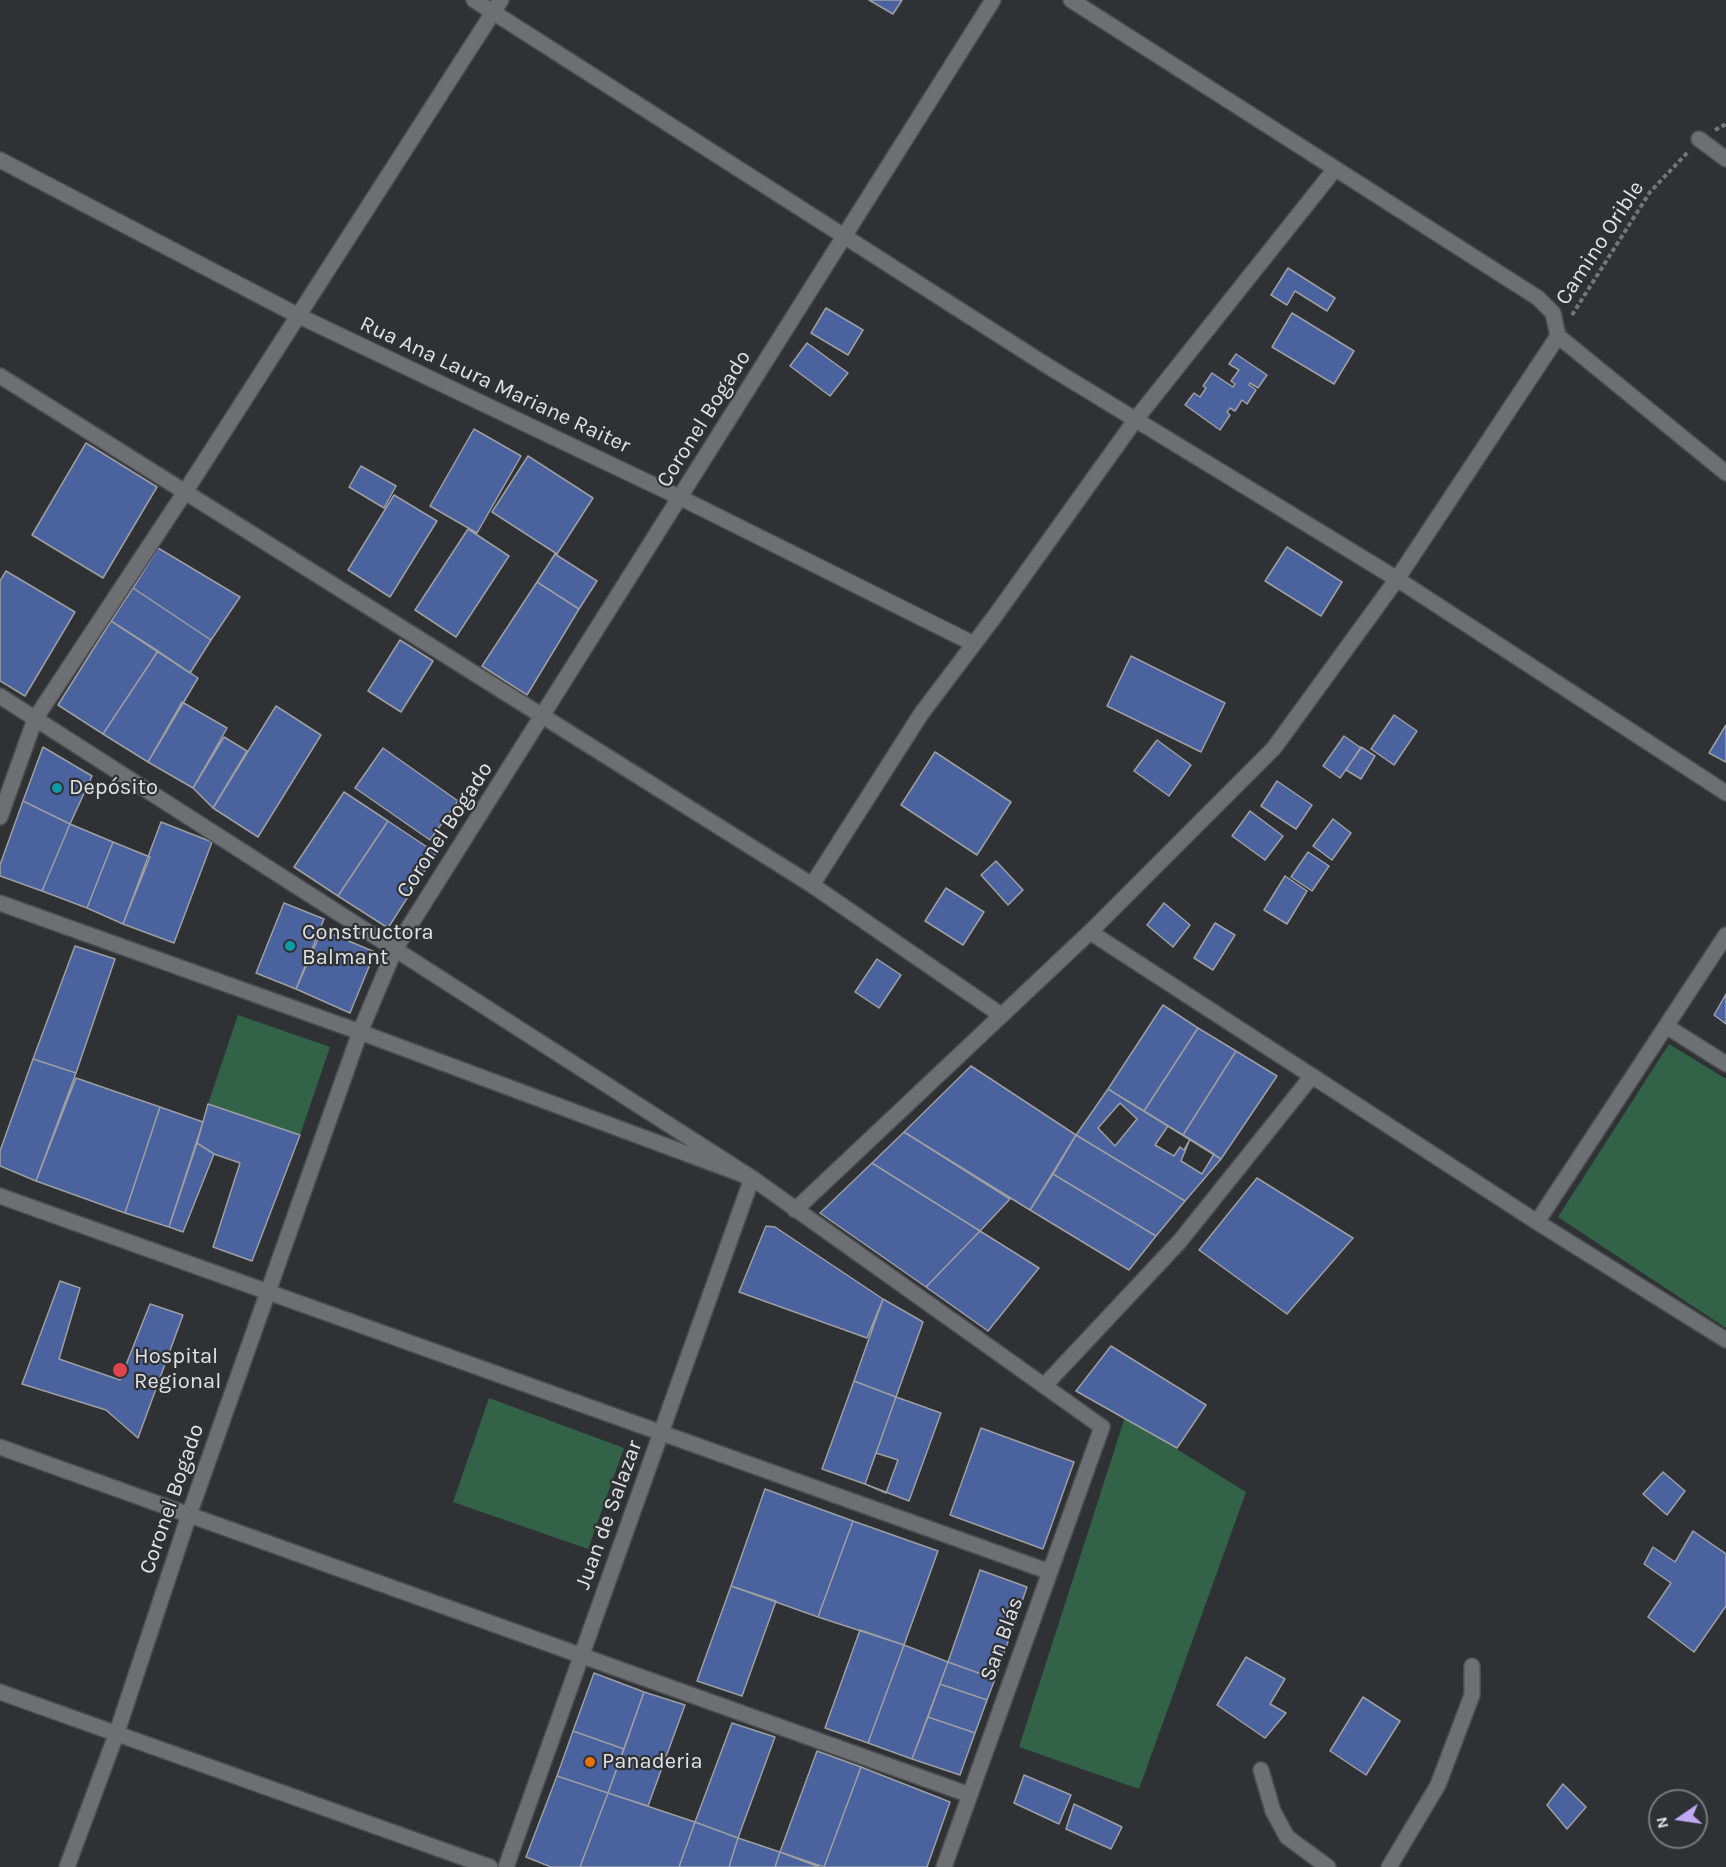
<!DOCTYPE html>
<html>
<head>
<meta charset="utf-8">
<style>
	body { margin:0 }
	#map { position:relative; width:1726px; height:1867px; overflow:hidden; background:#2f3135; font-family:Karla,sans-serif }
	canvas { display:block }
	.north { position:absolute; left:1648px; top:1789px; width:60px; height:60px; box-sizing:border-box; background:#2f3135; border:2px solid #76787b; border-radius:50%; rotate:257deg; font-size:16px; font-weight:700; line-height:24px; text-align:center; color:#e1e2e4 }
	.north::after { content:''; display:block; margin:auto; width:21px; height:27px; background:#bfa8f4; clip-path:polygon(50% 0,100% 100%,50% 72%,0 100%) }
</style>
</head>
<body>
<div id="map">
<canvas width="1726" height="1867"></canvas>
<div class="north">N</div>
</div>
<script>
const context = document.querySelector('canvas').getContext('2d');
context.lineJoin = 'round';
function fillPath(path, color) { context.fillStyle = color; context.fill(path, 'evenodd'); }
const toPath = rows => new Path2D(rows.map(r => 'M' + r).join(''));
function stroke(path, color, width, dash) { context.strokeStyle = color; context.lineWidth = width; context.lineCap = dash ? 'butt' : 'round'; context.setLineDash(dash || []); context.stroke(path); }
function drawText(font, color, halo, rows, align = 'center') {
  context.font = font + ' Karla,sans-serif'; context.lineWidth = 4.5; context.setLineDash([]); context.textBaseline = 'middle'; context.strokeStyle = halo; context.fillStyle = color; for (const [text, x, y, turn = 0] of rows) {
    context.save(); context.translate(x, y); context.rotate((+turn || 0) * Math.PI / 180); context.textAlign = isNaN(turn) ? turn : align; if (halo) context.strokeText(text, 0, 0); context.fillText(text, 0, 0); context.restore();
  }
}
fillPath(toPath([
	[238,1015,330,1047,300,1135,208,1104],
	[1669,1044,1726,1079,1726,1328,1558,1217],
	[489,1398,624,1448,588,1549,453,1502],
	[1125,1417,1246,1492,1139,1789,1019,1747]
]), '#326349');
const building = toPath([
	[869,0,902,0,893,14,869,0],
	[1288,268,1335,298,1327,311,1295,291,1287,305,1271,295,1288,268],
	[826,308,863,330,848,355,811,333,826,308],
	[1292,313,1354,351,1334,384,1272,347,1292,313],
	[807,343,848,373,830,396,790,366,807,343],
	[1236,354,1267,375,1258,388,1250,383,1249,385,1256,390,1247,404,1242,400,1235,411,1230,408,1227,412,1230,415,1220,430,1185,405,1194,393,1200,397,1206,388,1203,386,1212,373,1233,387,1235,384,1231,381,1239,370,1229,364,1236,354],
	[474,429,521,456,477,533,430,506,474,429],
	[86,443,157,487,103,578,32,535,86,443],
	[528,456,593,498,557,554,492,512,528,456],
	[361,466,396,486,384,508,349,487,361,466],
	[394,495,437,521,390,597,348,570,394,495],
	[468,529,509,556,456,637,415,610,468,529],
	[1287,547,1342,582,1321,616,1265,581,1287,547],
	[158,548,240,597,211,640,133,588,158,548],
	[555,554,597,581,579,609,537,582,555,554],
	[6,571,75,612,25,696,0,681,0,581,6,571],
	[537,582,579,609,527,695,482,666,537,582],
	[133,588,211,640,190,673,111,621,133,588],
	[111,621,158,651,103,734,58,705,111,621],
	[400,640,433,661,401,712,368,691,400,640],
	[158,651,198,678,148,762,103,734,158,651],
	[1131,656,1225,703,1201,752,1107,706,1131,656],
	[182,702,227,728,193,788,148,762,182,702],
	[276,706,321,735,258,837,213,808,276,706],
	[1394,715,1417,731,1394,765,1371,749,1394,715],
	[1726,725,1726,762,1709,753,1726,725],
	[1344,736,1361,748,1340,778,1323,766,1344,736],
	[224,737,247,751,213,808,193,788,224,737],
	[1157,740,1191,765,1169,796,1134,771,1157,740],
	[43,747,92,776,70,824,23,801,43,747],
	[1361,747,1375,756,1361,779,1346,770,1361,747],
	[383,748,458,801,430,840,355,788,383,748],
	[935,752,1011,802,977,855,901,805,935,752],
	[1277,781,1312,805,1296,829,1261,806,1277,781],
	[344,792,388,821,338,896,294,867,344,792],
	[23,801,70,824,42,891,0,876,0,865,23,801],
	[1250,811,1283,836,1265,860,1232,836,1250,811],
	[1333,819,1351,833,1332,860,1313,846,1333,819],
	[388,821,436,853,388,928,338,896,388,821],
	[161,822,212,842,174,943,123,924,161,822],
	[70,824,113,842,87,908,42,891,70,824],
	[113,842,150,857,123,924,87,908,113,842],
	[1308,852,1329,866,1312,891,1291,877,1308,852],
	[996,861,1023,890,1008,905,981,875,996,861],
	[1285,876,1307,891,1287,924,1264,910,1285,876],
	[946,888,984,912,963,945,925,921,946,888],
	[284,903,324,919,296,989,256,973,284,903],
	[1164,903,1190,925,1173,947,1147,925,1164,903],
	[1215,923,1235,935,1213,970,1194,958,1215,923],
	[322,930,375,952,350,1013,296,989,322,930],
	[75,946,115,959,76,1073,33,1059,75,946],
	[877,959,901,975,879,1008,855,992,877,959],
	[1726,994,1726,1024,1714,1015,1726,994],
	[1163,1005,1198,1028,1144,1111,1108,1089,1163,1005],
	[1198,1028,1236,1051,1183,1135,1144,1111,1198,1028],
	[1236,1051,1277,1076,1221,1159,1183,1135,1236,1051],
	[33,1059,76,1073,36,1181,0,1166,0,1151,33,1059],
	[971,1066,1076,1135,1030,1210,904,1132,971,1066],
	[76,1078,160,1107,125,1213,36,1181,76,1078],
	[1108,1089,1221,1159,1185,1201,1076,1135,1108,1089],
	[1120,1103,1137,1119,1115,1146,1098,1128,1120,1103],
	[208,1104,300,1135,252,1261,213,1247,240,1163,214,1154,197,1143,208,1104],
	[160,1107,203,1122,169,1227,125,1213,160,1107],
	[1168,1126,1190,1139,1184,1150,1180,1147,1174,1156,1155,1145,1168,1126],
	[904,1132,1010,1199,980,1231,872,1163,904,1132],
	[1076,1135,1185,1201,1156,1236,1053,1174,1076,1135],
	[1190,1139,1214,1154,1202,1174,1181,1161,1190,1139],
	[197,1143,214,1154,183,1232,169,1227,197,1143],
	[872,1163,980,1231,926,1287,820,1213,872,1163],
	[1053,1174,1156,1236,1129,1270,1030,1210,1053,1174],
	[1257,1178,1353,1238,1287,1314,1199,1250,1257,1178],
	[766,1226,775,1227,883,1299,867,1338,739,1292,766,1226],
	[980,1231,1039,1268,988,1331,926,1287,980,1231],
	[60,1281,80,1288,59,1359,120,1380,150,1304,183,1315,138,1438,106,1410,22,1384,60,1281],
	[883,1299,923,1322,896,1397,854,1381,883,1299],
	[1111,1346,1206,1405,1177,1448,1076,1391,1111,1346],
	[854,1381,896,1397,865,1484,822,1469,854,1381],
	[896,1397,941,1413,909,1501,865,1484,896,1397],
	[981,1428,1074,1462,1043,1549,950,1515,981,1428],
	[876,1453,898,1460,886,1493,865,1484,876,1453],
	[1663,1472,1685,1491,1667,1515,1643,1494,1663,1472],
	[765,1489,853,1521,818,1617,731,1586,765,1489],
	[853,1521,938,1551,904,1645,818,1617,853,1521],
	[1693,1531,1726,1554,1726,1606,1694,1652,1648,1617,1671,1583,1644,1564,1653,1547,1675,1562,1693,1531],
	[980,1570,1027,1587,995,1679,948,1662,980,1570],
	[731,1586,776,1601,742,1696,697,1681,731,1586],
	[860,1630,904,1645,868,1743,825,1728,860,1630],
	[904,1645,948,1662,912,1759,868,1743,904,1645],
	[1246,1657,1285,1679,1270,1704,1286,1713,1265,1738,1217,1705,1246,1657],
	[948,1662,995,1679,987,1700,940,1684,948,1662],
	[594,1673,644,1692,624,1749,573,1731,594,1673],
	[940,1684,987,1700,975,1733,928,1717,940,1684],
	[644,1692,685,1705,648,1806,608,1793,644,1692],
	[1363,1697,1400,1721,1366,1775,1330,1751,1363,1697],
	[928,1717,975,1733,960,1775,912,1759,928,1717],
	[732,1723,775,1737,738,1838,695,1822,732,1723],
	[573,1731,624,1749,608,1793,557,1776,573,1731],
	[817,1751,861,1767,824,1867,780,1852,817,1751],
	[861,1767,950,1802,927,1867,824,1867,861,1767],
	[1024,1775,1071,1795,1059,1824,1014,1803,1024,1775],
	[557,1776,608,1793,580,1867,551,1867,526,1857,557,1776],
	[1563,1784,1586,1807,1567,1829,1547,1805,1563,1784],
	[608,1793,695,1822,679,1867,580,1867,608,1793],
	[1074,1804,1122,1827,1111,1849,1066,1829,1074,1804],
	[695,1822,738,1838,729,1867,679,1867,695,1822],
	[738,1838,780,1852,775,1867,729,1867,738,1838],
	[780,1852,819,1867,775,1867,780,1852]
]);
fillPath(building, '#4a629e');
stroke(building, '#9d9fa3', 1.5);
const street = toPath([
	[474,0,1046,365,1397,579,1726,793],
	[1071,0,1538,298,1553,313,1558,336,1726,473],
	[1699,139,1726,159],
	[0,160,297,315,681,498,974,644],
	[0,376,812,885,1001,1015],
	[0,696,752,1178,1102,1427,944,1867],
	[0,817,35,719,185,492,501,0],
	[812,885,921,714,995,616,1136,419,1335,169],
	[0,903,360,1032,752,1178,506,1867],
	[1090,932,1537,1222,1726,1340],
	[1666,1026,1726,1064],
	[0,1196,1050,1572],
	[795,1210,1090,932,1274,748,1397,579,1558,336],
	[1537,1222,1726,935],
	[1044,1386,1180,1241,1312,1076],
	[0,1447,970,1795],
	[0,1692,490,1867],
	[1261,1770,1273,1811,1287,1837,1328,1867],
	[67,1867,116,1735,189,1515,360,1032,395,949,993,0],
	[1389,1867,1438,1785,1472,1695,1472,1666]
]);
stroke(street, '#4c4d50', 18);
stroke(toPath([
	[1715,130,1726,124],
	[1572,315,1650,192,1689,151]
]), '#747578', 4, [4.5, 3]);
stroke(street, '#6d6f73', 15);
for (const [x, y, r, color] of [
	[57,788,6,"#0f9aa8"],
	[290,946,6,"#0f9aa8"],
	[120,1370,8,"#e0444e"],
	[590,1762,6,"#e8710a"]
]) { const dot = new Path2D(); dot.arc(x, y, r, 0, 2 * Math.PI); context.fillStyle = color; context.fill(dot); stroke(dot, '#2f3135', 2); }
drawText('22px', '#e1e2e4', '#2f3135', [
	["Camino Orible",1600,243,-57],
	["Rua Ana Laura Mariane Raiter",495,385,25],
	["Coronel Bogado",704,419,-58],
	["Coronel Bogado",445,830,-57],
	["Coronel Bogado",172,1499,-71],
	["Juan de Salazar",609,1515,-70],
	["San Blás",1002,1639,-70]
]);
drawText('22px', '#e1e2e4', '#2f3135', [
	["Depósito",69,788],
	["Constructora",302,933],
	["Balmant",302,958],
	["Hospital",134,1357],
	["Regional",134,1382],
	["Panaderia",602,1762]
], 'left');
</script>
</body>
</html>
